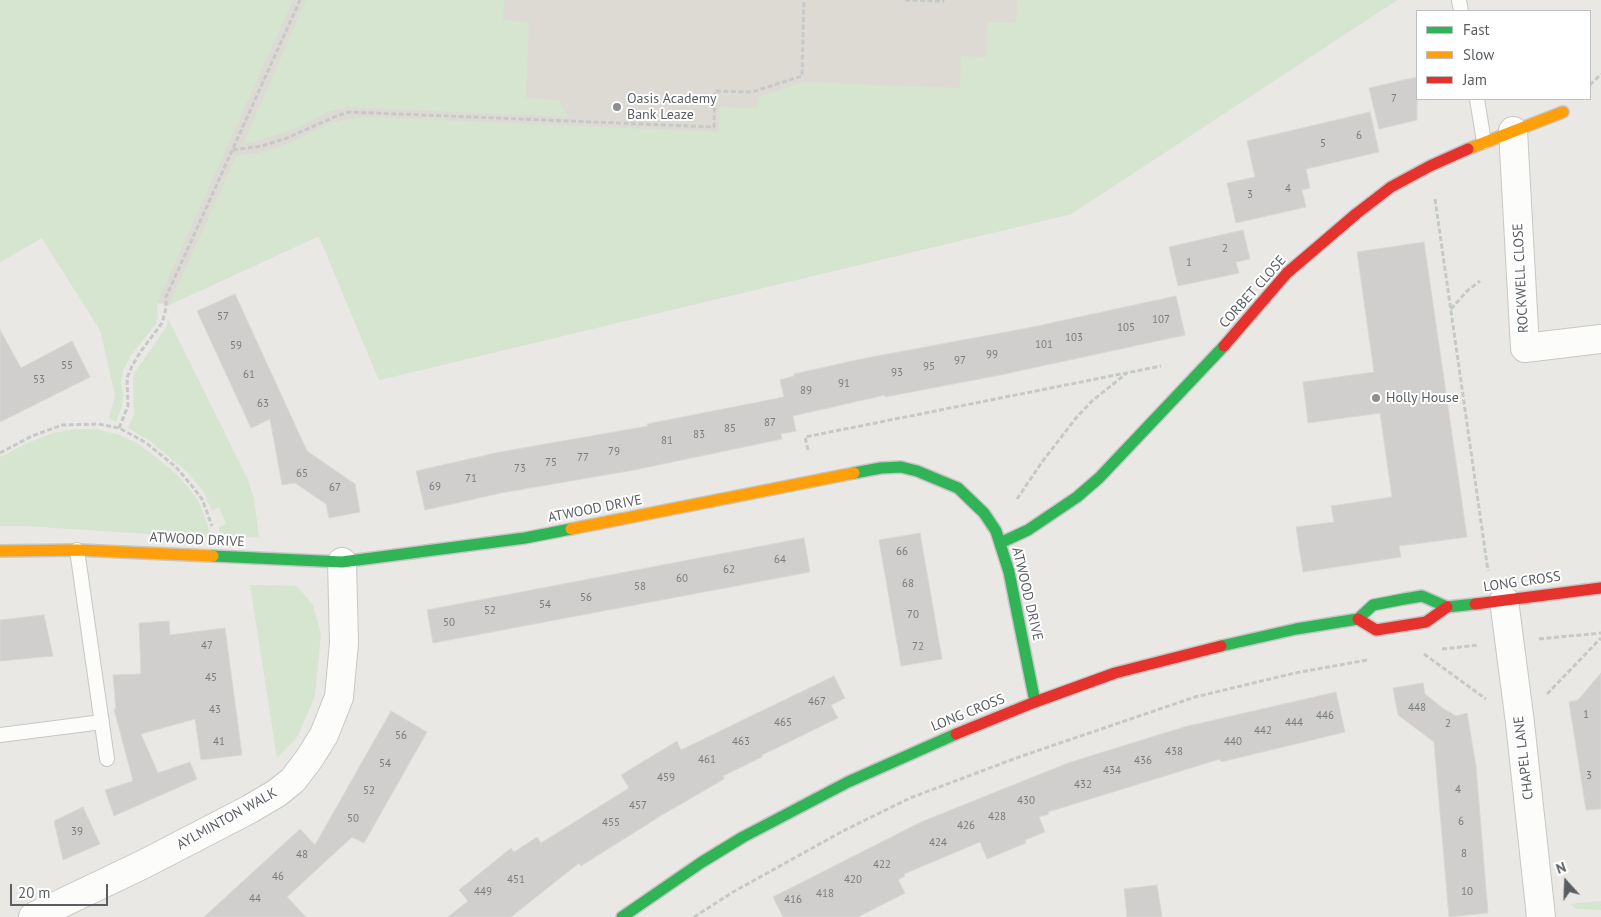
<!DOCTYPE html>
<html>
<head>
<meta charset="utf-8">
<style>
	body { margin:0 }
	#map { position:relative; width:1601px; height:917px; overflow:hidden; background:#eae8e4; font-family:"PT Sans",sans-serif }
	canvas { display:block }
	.legend { position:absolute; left:1416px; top:10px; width:175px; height:90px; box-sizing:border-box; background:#fff; border:1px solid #bdbfc0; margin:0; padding:6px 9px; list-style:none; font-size:15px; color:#5a5e62 }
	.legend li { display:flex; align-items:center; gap:10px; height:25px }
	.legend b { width:25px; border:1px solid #bdbfc0 }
	.north { position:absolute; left:1541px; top:857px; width:50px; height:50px; -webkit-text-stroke:4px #fff; paint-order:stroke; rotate:340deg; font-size:14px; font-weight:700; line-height:20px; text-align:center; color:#5a5e62 }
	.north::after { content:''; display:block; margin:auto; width:18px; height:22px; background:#5a5e62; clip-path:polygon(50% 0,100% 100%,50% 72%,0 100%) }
	.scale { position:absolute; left:10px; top:884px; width:98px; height:22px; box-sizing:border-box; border:2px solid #5a5e62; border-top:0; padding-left:6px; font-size:15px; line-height:18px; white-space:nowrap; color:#5a5e62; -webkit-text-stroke:4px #fff; paint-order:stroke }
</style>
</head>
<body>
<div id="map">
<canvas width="1601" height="917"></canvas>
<ul class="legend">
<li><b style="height:6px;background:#30b455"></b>Fast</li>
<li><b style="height:6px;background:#ff9f0a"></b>Slow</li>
<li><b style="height:6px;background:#e5322d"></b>Jam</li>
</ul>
<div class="north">N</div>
<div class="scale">20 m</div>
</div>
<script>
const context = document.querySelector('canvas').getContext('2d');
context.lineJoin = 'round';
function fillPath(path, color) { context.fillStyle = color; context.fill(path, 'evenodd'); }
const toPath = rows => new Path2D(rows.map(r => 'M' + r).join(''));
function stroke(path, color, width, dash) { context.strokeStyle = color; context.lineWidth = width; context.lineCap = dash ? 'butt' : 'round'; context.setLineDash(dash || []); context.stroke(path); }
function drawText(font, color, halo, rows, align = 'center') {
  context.font = font + ' "PT Sans",sans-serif'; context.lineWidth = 4; context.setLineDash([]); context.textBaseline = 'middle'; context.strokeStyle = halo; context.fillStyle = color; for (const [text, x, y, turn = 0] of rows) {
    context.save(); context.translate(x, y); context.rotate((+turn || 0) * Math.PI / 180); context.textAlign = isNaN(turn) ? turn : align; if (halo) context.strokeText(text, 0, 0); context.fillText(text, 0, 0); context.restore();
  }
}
fillPath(toPath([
	[0,0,1397,0,1071,214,379,380,319,236,169,305,156,303,100,330,42,238,0,262]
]), '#dddad4');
fillPath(toPath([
	[0,0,293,0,157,303,158,316,156,324,131,355,123,371,121,382,123,395,122,406,116,422,109,418,115,395,100,330,42,238,0,262],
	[306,0,504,0,503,20,529,22,526,98,558,100,569,117,347,107,330,111,303,125,267,138,243,144],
	[1017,0,1397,0,1071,214,379,380,319,236,169,305,236,156,259,153,285,145,332,123,347,119,363,117,719,132,720,107,757,108,758,97,803,82,960,88,961,56,986,57,987,22,1016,23],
	[168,318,248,480,254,499,259,537,221,538,219,527,226,524,219,507,212,511,203,491,187,472,150,441,128,428,134,414,133,378,135,372,167,326],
	[76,429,96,429,120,435,135,442,152,454,174,472,188,487,199,502,206,520,211,538,24,526,0,526,0,457,30,442,53,433],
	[250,585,297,586,313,605,321,634,315,696,298,736,277,758],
	[1601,901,1601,910,1576,909,1570,904]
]), '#d5e5d0');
const building = toPath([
	[1417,77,1417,120,1379,129,1369,88,1417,77],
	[1370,112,1379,152,1306,169,1310,188,1302,190,1306,207,1236,223,1227,183,1255,177,1247,141,1370,112],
	[1243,230,1250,259,1236,262,1239,273,1178,286,1169,247,1243,230],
	[1424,242,1467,537,1399,546,1401,557,1303,572,1296,527,1334,522,1331,506,1392,497,1380,413,1308,423,1303,382,1374,372,1357,252,1424,242],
	[235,294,307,451,355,484,360,512,329,518,326,504,295,483,282,485,270,419,251,428,197,311,235,294],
	[1176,296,1185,335,1000,375,885,397,885,395,793,416,796,431,781,434,782,439,634,470,501,493,425,510,416,471,500,452,648,426,647,424,784,397,780,380,794,376,794,374,866,358,1028,328,1176,296],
	[0,330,21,368,72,341,90,377,0,422,0,330],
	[920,533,942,659,901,666,879,540,920,533],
	[804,538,810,572,433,643,427,610,804,538],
	[44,615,53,656,0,661,0,620,44,615],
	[169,621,170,635,225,628,242,755,201,760,195,719,141,734,158,773,190,762,197,779,114,816,105,790,133,781,114,709,116,709,113,675,141,674,139,623,169,621],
	[1601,673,1601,809,1586,810,1569,702,1578,700,1601,673],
	[834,676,845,698,831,705,838,718,762,755,762,757,723,776,724,779,662,815,581,866,579,863,511,917,448,917,468,901,459,890,511,848,514,852,537,837,541,843,629,788,621,775,677,741,681,750,834,676],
	[1423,683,1425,694,1444,709,1456,716,1467,713,1476,766,1488,913,1449,917,1434,742,1398,715,1393,688,1423,683],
	[1336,692,1345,732,1221,762,1220,759,1048,812,1049,814,1039,817,1045,832,1025,840,1026,843,987,859,980,842,904,874,905,876,898,880,905,893,858,917,783,917,773,897,921,822,1068,763,1184,727,1336,692],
	[391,711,427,732,364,843,352,837,287,897,306,917,204,917,300,829,315,845,391,711],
	[83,807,100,844,63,860,54,821,83,807],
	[1157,885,1162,917,1127,917,1124,889,1157,885]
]);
fillPath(building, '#d1cfcd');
stroke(building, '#d9d7d4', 1);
const lane = toPath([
	[1459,0,1461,11],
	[1477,99,1484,142],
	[77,550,107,759],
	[0,735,102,722]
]);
const street = toPath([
	[1513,131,1525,348,1601,339],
	[1504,600,1520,723,1541,917],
	[33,917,144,864,250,809,277,793,293,780,309,759,324,735,339,697,344,643,342,562]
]);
const fast = toPath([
	[854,473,881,468,901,467,917,471,958,488,984,513,996,531,1009,572,1035,702],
	[1000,543,1028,530,1077,497,1099,478,1224,346],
	[213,556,342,562,525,538,571,529],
	[1221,646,1296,629,1358,619,1373,605,1404,599,1422,596,1447,607,1475,604],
	[622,917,702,862,743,837,848,782,956,734]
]);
const slow = toPath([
	[1468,149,1563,112],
	[571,529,854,473],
	[0,551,77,550,213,556]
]);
const jam = toPath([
	[1224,346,1287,273,1356,214,1391,187,1430,166,1468,149],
	[1475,604,1601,588],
	[1358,619,1376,630,1426,622,1447,607],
	[956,734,1035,702,1115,673,1221,646]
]);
stroke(lane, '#c6c7c6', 16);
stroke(street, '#c6c7c6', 30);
stroke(fast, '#c6c6c6', 14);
stroke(slow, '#c6c6c6', 14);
stroke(jam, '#c6c6c6', 14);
stroke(toPath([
	[905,0,943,1,943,0],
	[1590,85,1601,74],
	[233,150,262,146,287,138,339,115,350,112,714,127,715,91,752,92,802,76,804,0],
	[1435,199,1488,571],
	[1451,309,1467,291,1480,281],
	[119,428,128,406,127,378,132,366,141,351,162,323,166,308,166,297,300,0],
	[808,450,805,437,1161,366],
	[0,453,32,436,62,425,98,424,119,428,145,442,176,467,192,486,202,499,212,526],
	[1017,499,1042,462,1076,418,1092,401,1127,373],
	[1539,639,1601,633],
	[1442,649,1479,645],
	[1424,654,1486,699],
	[1547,694,1601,638],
	[694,917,733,892,843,831,910,798,1019,757,1195,697,1295,673,1367,660]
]), '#c5cac7', 3, [5, 2.5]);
stroke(lane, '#fcfcfb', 14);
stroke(street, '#fcfcfb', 28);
stroke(fast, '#30b455', 11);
stroke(slow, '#ff9f0a', 11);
stroke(jam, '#e5322d', 11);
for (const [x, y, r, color] of [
	[617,107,5,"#8c8e90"],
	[1376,398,5,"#8c8e90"]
]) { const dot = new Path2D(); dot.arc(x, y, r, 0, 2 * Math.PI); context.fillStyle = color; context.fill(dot); stroke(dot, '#fff', 2); }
drawText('11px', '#797c7e', null, [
	["7",1394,99],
	["6",1359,136],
	["5",1323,144],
	["4",1288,189],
	["3",1250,195],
	["2",1225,249],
	["1",1189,263],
	["57",223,317],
	["107",1161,320],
	["105",1126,328],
	["103",1074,338],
	["101",1044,345],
	["59",236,346],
	["99",992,355],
	["97",960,361],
	["55",67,366],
	["95",929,367],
	["93",897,373],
	["61",249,375],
	["53",39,380],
	["91",844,384],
	["89",806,391],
	["63",263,404],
	["87",770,423],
	["85",730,429],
	["83",699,435],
	["81",667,441],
	["79",614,452],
	["77",583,458],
	["75",551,463],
	["73",520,469],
	["65",302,474],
	["71",471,479],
	["69",435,487],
	["67",335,488],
	["66",902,552],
	["64",780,560],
	["62",729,570],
	["60",682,579],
	["68",908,584],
	["58",640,587],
	["56",586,598],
	["54",545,605],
	["52",490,611],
	["70",913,615],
	["50",449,623],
	["47",207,646],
	["72",918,647],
	["45",211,678],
	["467",817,702],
	["448",1417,708],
	["43",215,710],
	["1",1586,715],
	["446",1325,716],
	["465",783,723],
	["444",1294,723],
	["2",1448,724],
	["442",1263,731],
	["56",401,736],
	["41",219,742],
	["463",741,742],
	["440",1233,742],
	["438",1174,752],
	["461",707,760],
	["436",1143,761],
	["54",385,764],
	["434",1112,771],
	["3",1589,776],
	["459",666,778],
	["432",1083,785],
	["4",1458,790],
	["52",369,791],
	["430",1026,801],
	["457",638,806],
	["428",997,817],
	["50",353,819],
	["6",1461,822],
	["455",611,823],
	["426",966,826],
	["39",77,832],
	["424",938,843],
	["8",1464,854],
	["48",302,855],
	["422",882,865],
	["46",278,877],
	["451",516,880],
	["420",853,880],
	["449",483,892],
	["10",1467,892],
	["418",825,894],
	["44",255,899],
	["416",793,900]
]);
drawText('14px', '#5a5e62', '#fff', [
	["Oasis Academy",627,99],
	["Bank Leaze",627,115],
	["Holly House",1386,398]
], 'left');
drawText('14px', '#5a5e62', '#fff', [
	["ROCKWELL CLOSE",1521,278,-93],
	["CORBET CLOSE",1253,292,-48],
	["ATWOOD DRIVE",595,509,-11],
	["ATWOOD DRIVE",197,540,3],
	["LONG CROSS",1522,582,-8],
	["ATWOOD DRIVE",1027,594,77],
	["LONG CROSS",968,713,-22],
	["CHAPEL LANE",1524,758,-97],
	["AYLMINTON WALK",227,819,-29]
]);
</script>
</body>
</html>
